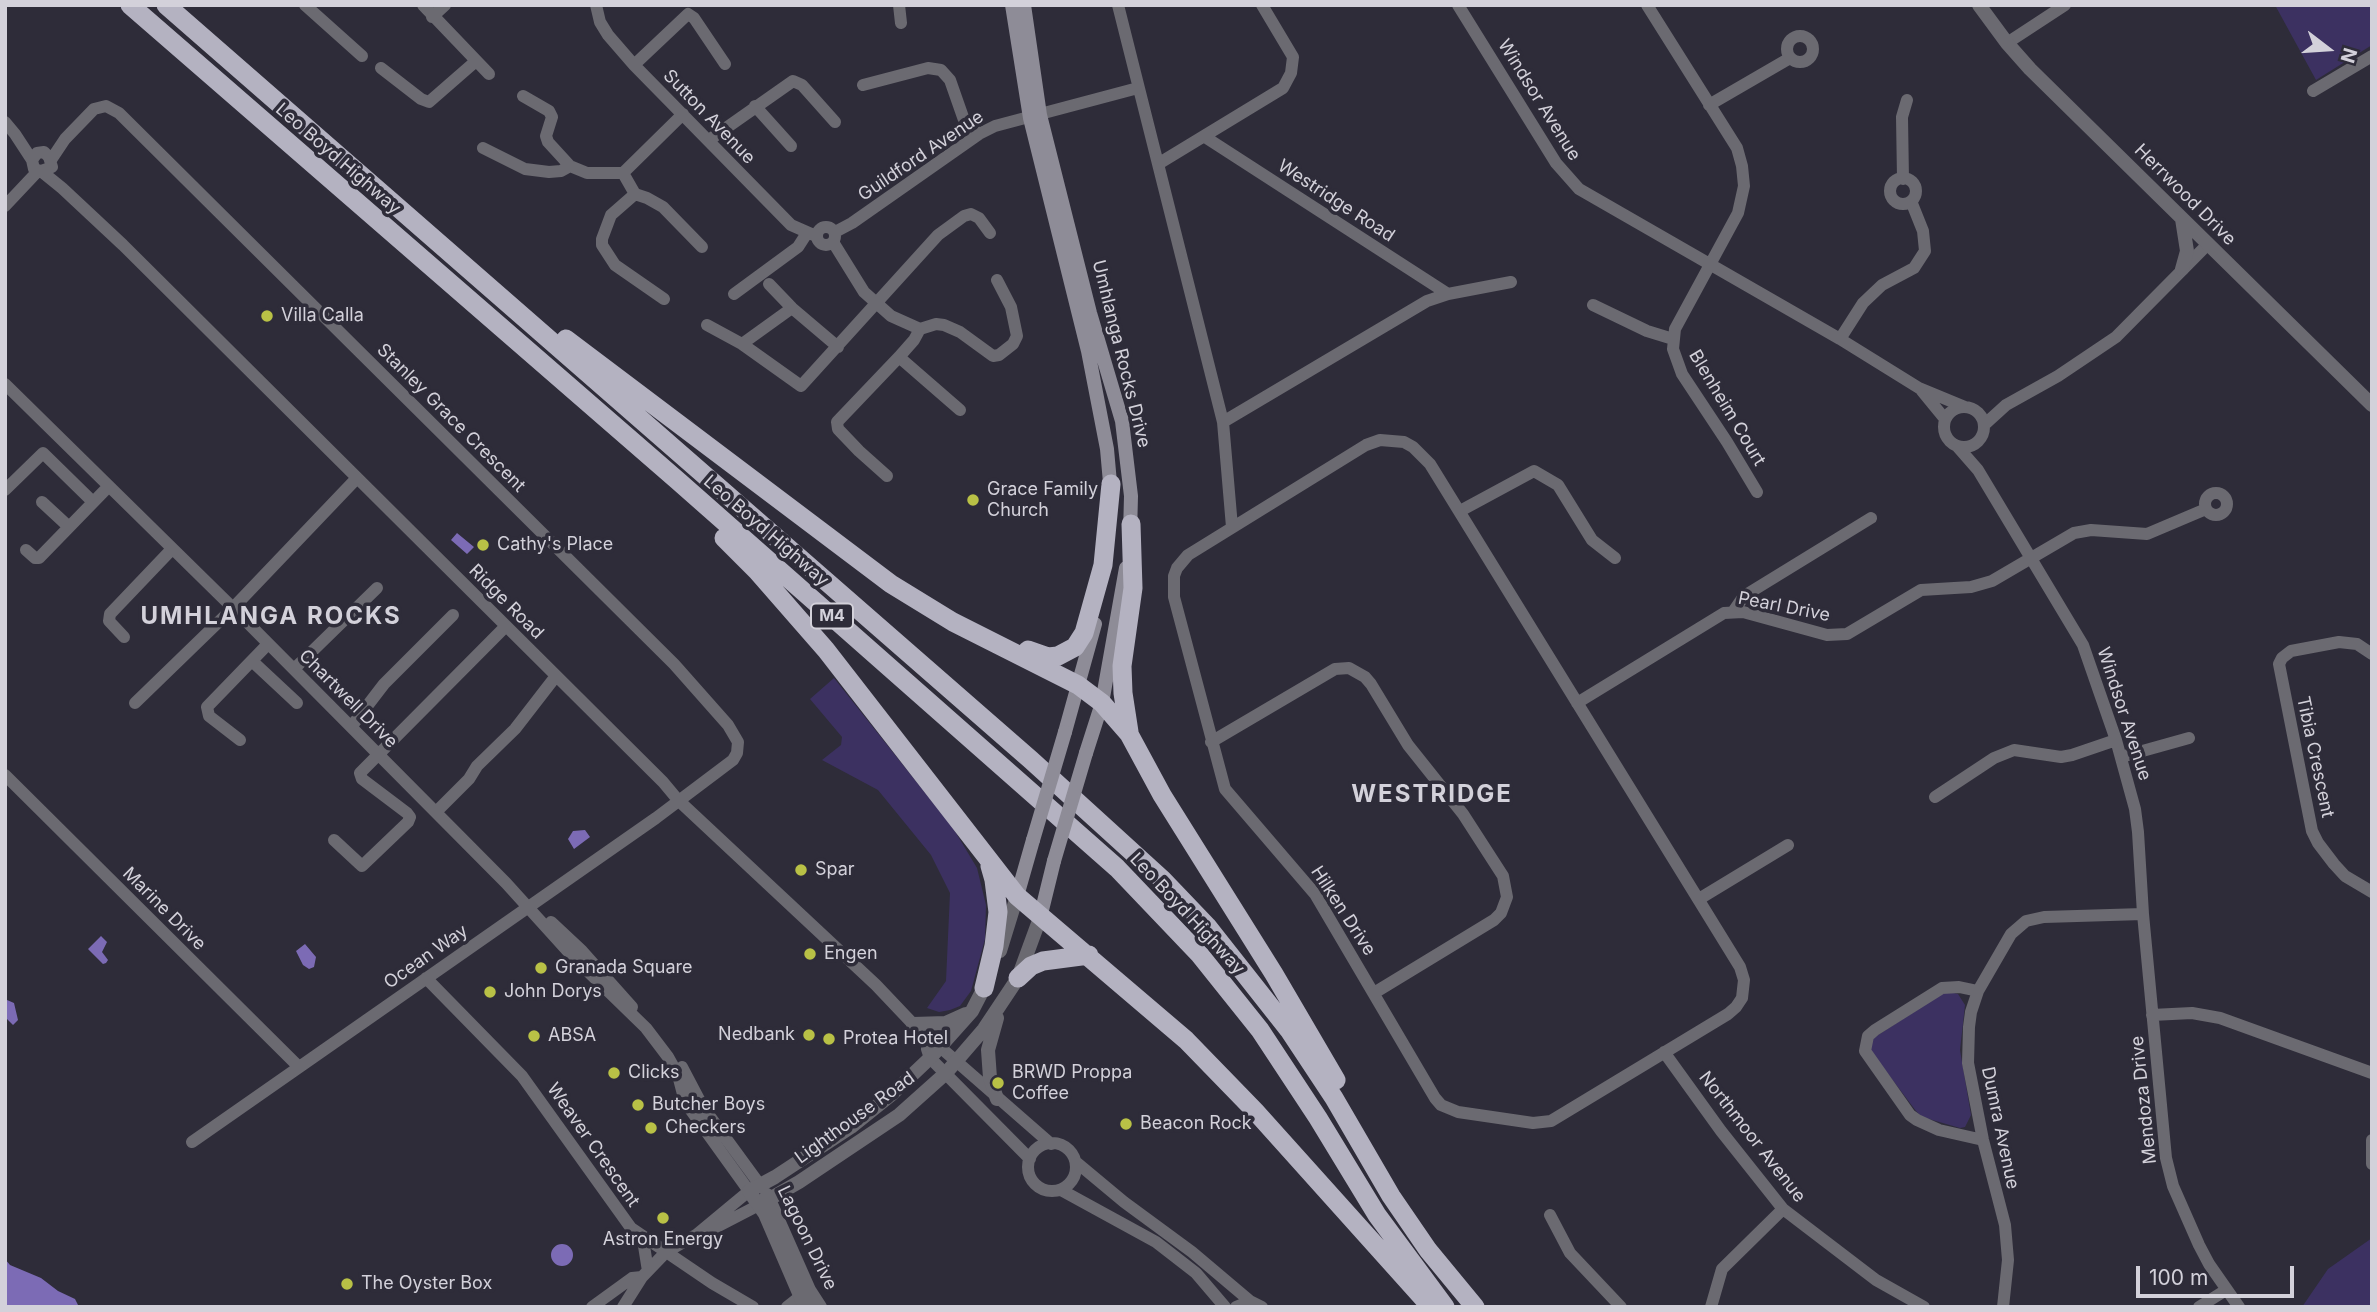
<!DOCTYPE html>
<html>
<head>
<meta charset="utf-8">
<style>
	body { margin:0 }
	#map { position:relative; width:2377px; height:1312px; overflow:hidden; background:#2e2c39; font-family:Inter,sans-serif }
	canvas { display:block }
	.frame { position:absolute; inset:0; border:7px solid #d3d1da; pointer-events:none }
	.north { position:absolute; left:2293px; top:14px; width:70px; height:70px; -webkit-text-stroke:5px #2e2c39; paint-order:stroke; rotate:107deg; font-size:19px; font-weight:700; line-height:28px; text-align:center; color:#d3d1da }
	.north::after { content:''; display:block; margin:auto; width:24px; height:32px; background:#d3d1da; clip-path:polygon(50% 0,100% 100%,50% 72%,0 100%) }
	.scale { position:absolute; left:2136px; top:1266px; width:158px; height:32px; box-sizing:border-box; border:4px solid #d3d1da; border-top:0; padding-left:9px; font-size:21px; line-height:24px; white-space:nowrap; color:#d3d1da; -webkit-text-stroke:5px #2e2c39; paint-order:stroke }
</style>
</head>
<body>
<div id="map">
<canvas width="2377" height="1312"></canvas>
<div class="frame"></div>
<div class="north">N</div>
<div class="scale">100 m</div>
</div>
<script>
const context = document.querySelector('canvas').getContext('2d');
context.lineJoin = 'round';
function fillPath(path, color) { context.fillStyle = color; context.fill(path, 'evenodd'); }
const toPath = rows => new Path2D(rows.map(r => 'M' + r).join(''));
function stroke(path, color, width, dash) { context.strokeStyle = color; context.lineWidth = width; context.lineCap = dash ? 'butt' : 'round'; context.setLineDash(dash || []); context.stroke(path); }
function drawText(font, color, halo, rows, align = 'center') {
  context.font = font + ' Inter,sans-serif'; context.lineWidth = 7; context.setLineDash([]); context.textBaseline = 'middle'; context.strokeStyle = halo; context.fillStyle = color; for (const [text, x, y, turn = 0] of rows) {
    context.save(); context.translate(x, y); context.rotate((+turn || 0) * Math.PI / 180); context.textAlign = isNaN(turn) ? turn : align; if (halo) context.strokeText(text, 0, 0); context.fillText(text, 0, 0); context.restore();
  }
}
fillPath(toPath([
	[2275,5,2372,5,2372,45,2316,80],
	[834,678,953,828,977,868,986,905,985,939,971,991,960,1006,950,1010,939,1012,927,1008,946,981,950,893,931,855,878,790,822,760,841,745,842,737,810,699],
	[1949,992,1958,994,1965,1005,1960,1050,1971,1115,1965,1127,1960,1128,1922,1117,1916,1111,1870,1050,1872,1039,1941,994],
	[2372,1238,2372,1307,2302,1307,2328,1269]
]), '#3c3161');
fillPath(toPath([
	[457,533,474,547,467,554,451,540],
	[585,830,590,837,574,849,568,839,573,831],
	[101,936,107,942,102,952,108,960,106,963,103,964,88,949],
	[305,944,316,957,314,967,309,969,303,965,296,951],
	[7,1000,14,1003,18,1020,13,1025,5,1017],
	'551 1255a11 11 0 1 1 22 0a11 11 0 1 1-22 0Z',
	[5,1259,10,1265,41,1278,58,1291,75,1299,79,1307,5,1307]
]), '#7c6bb5');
stroke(toPath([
	[305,5,362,56],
	[423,5,489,74],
	[596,5,600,22,608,35,634,65,791,225,816,236],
	[899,5,901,23],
	[1118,5,1223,422,1232,527],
	[1458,5,1556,163,1579,189,1840,339,1919,388,1965,407],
	[1647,5,1737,148,1742,166,1744,186,1738,213,1675,329,1673,349,1682,374,1727,442,1757,492],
	[432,17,445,5],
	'1787 49a13 13 0 1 1 26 0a13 13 0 1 1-26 0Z',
	[2007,43,2065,5],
	[634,65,688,14,694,18,725,64],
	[381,68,421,99,429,102,476,61],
	[863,85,928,68,941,70,950,80,964,120,979,134],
	[2313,91,2372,56],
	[523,96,549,111,552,117,546,136,548,142,570,166,587,173,623,173,683,114],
	[1709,105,1790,58],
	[755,106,791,146],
	[5,122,15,134,32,160,34,169,41,171,47,169],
	[1205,137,1448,294],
	[709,140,793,81,802,85,835,122],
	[483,148,525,169,549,172,561,171,570,166],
	[32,160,37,153,44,152,49,157,52,167],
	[51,160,65,139,94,109,106,106,119,113,674,664,728,725,738,742,737,753,733,760,656,818,192,1142],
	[1158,164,1283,88,1291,73,1293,57,1262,5],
	[41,171,62,188,123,245,663,782,678,800,876,985,913,1024,924,1041],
	[623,173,635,194,647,198,663,207,702,247],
	'1890 191a13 13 0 1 1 26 0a13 13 0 1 1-26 0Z',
	[1903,179,1902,117,1907,100],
	[635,194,611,215,602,239,602,245,615,265,664,299],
	[5,206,38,171],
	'817 236a9 9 0 1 1 18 0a9 9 0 1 1-18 0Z',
	[835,232,852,223,979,134,995,126,1138,88],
	[833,242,864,292,891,316,920,329],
	[769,284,792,308,838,347],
	[734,294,798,247,807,233],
	[1593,305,1647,331,1673,339],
	[707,325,742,344,801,386,938,235,964,216,971,214,979,218,990,233],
	[1840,339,1863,303,1882,285,1914,268,1925,251,1923,231,1911,201],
	[742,344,792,308],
	[899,357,960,410],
	[5,384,233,608,506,883,573,957,646,1028,668,1057,678,1075,685,1102,749,1191,696,1235,666,1252,642,1277,623,1307],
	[1922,391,1945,419],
	'1944 427a20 20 0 1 1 40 0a20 20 0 1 1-40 0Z',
	[1223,422,1427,301,1448,294,1511,282],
	[1984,425,2006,405,2058,376,2116,337,2208,244],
	[1380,440,1404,442,1413,447,1430,464,1740,967,1744,980,1742,998,1736,1007,1728,1014,1551,1121,1533,1123,1458,1112,1441,1105,1435,1098,1315,894,1225,789,1174,597,1174,576,1177,568,1188,555,1366,445,1380,440],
	[1957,446,1978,470,2083,645,2116,740,2135,809,2138,832,2143,914,2166,1158,2173,1186,2199,1245,2209,1264,2239,1307],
	[887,476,859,451,838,429,837,422,899,357,914,340,920,329,936,324,944,325,960,332,993,356,999,355,1013,344,1017,336,1011,307,997,280],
	[5,490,43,453,93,502],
	'2205 504a11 11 0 1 1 22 0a11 11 0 1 1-22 0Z',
	[42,502,69,527],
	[1460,511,1534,471,1558,485,1592,540,1615,558],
	[26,550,35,558,39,558,109,486],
	[1733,612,1744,596,1871,518],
	[124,637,109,621,110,614,172,549],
	[2372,654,2357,644,2339,642,2291,651,2282,658,2279,664,2312,831,2318,843,2334,864,2345,876,2372,892],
	[252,661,297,703],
	[294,669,377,588],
	[135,703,233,608,357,478],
	[1577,703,1724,613,1743,612,1827,635,1847,634,1921,590,1971,587,1992,581,2074,533,2091,530,2147,534,2206,509],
	[351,727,384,684,453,615],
	[240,740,209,716,207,707,268,644],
	[1211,742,1335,669,1349,668,1365,677,1371,684,1408,745,1463,814,1503,876,1507,897,1501,913,1494,920,1374,993],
	[2121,757,2189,738],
	[5,775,299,1067],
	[1935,797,1994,758,2014,750,2061,757,2072,755,2116,740],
	[436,812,469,779,477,766,515,729,556,676],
	[334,840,362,866,408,822,410,817,407,813,362,779,360,773,506,626],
	[1699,899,1788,845],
	[551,922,582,951,632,1007],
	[426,978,522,1076,631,1228,712,1283,753,1307],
	[1978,991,1959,987,1942,988,1875,1030,1868,1036,1865,1051,1910,1115,1917,1120,1939,1130,1983,1140],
	[2152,1015,2192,1013,2220,1018,2372,1073],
	[934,1044,940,1047,1051,1144],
	[927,1049,930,1058,1030,1159],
	[1664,1052,1721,1131,1783,1209,1876,1280,1924,1307],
	[682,1067,703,1107,760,1185],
	[2372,1140,2372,1164],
	'1028 1167a24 24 0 1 1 48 0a24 24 0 1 1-48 0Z',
	[1076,1162,1124,1202,1192,1252,1250,1301],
	[1061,1190,1156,1242,1196,1273,1225,1307],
	[1550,1215,1570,1253,1621,1307],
	[703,1234,759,1205],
	[639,1235,644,1246,648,1271],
	[592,1307,632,1278,642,1277],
	[787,1307,806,1292],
	[1236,1307,1250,1301,1262,1307],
	[1711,1307,1722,1269,1783,1209],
	[2003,1307,2008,1260,2005,1225,1983,1140,1968,1063,1969,1027,1971,1012,1978,991,2011,934,2026,921,2044,917,2143,914],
	[2199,1307,2226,1290]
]), '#6b6a71', 12);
stroke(toPath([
	[1979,5,2007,43,2030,69,2372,405],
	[2182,219,2187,251,2182,269],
	[1000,951,1017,896],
	[997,1018,988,1050,990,1078,997,1099],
	[913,1024,946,1023,966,1014],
	[767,1195,809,1290,820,1307],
	[759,1205,799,1182,899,1115,946,1073,984,1029,1018,978,1040,918],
	[805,1307,765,1214,749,1191,775,1177,851,1127,892,1094,930,1058,972,1011,988,980]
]), '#6b6a71', 14);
stroke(toPath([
	[1012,5,1030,118,1088,351,1107,449,1111,494],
	[1024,5,1040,115,1090,313,1122,421,1131,496,1130,534],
	[1065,732,1095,624],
	[1086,753,1102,703,1126,568],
	[1017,896,1033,840],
	[1040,918,1054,861]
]), '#8e8c97', 14);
stroke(toPath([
	[130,5,677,480,1117,868,1200,955,1260,1030,1318,1118,1377,1215,1445,1307],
	[166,5,1031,760,1163,880,1207,926,1289,1030,1334,1098,1391,1196,1428,1250,1475,1307],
	[566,339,891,584,953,622,1078,685,1102,703,1129,734,1162,795,1274,974,1336,1080],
	[724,538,757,571,826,650,1017,896,1186,1040,1255,1111,1431,1307],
	[1028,650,1048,657,1058,656,1075,647,1084,633,1103,565,1111,484],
	[1129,732,1123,693,1122,666,1133,588,1131,524],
	[1018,978,1031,966,1043,961,1089,955],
	[984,988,994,946,998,912,994,880,990,866]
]), '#b4b2c1', 19);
stroke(toPath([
	[1033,840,1065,732],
	[1054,861,1086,753]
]), '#8e8c97', 14);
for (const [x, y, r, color] of [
	[267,316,7,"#b9c146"],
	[973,500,7,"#b9c146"],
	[483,545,7,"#b9c146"],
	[801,870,7,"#b9c146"],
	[810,954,7,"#b9c146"],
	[541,968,7,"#b9c146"],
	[490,992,7,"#b9c146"],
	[809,1035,7,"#b9c146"],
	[534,1036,7,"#b9c146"],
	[829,1039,7,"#b9c146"],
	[614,1073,7,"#b9c146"],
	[998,1083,7,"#b9c146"],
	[638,1105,7,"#b9c146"],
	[1126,1124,7,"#b9c146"],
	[651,1128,7,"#b9c146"],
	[663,1218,7,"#b9c146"],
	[347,1284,7,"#b9c146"]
]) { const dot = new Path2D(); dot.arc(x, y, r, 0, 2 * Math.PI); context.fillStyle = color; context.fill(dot); stroke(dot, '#2e2c39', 2.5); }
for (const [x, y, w] of [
	[832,616,42]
]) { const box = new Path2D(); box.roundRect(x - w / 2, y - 12.5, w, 25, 5); context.fillStyle = '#2e2c39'; context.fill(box); stroke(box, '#d3d1da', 2); }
drawText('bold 16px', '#d3d1da', null, [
	["M4",832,616]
]);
drawText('18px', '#d3d1da', '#2e2c39', [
	["Windsor Avenue",1539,100,58],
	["Sutton Avenue",709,117,46],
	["Guildford Avenue",921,156,-34],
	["Leo Boyd Highway",338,159,41],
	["Herrwood Drive",2185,195,45],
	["Westridge Road",1336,201,33],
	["Umhlanga Rocks Drive",1121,354,76],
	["Blenheim Court",1727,408,59],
	["Stanley Grace Crescent",451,418,45],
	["Leo Boyd Highway",766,531,41],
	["Ridge Road",506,602,45],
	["Pearl Drive",1784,607,11],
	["Chartwell Drive",348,699,45],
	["Windsor Avenue",2124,714,72],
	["Tibia Crescent",2315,757,78],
	["Marine Drive",164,909,45],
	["Hilken Drive",1343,911,57],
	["Leo Boyd Highway",1187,914,47],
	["Ocean Way",426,957,-35],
	["Mendoza Drive",2144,1100,-96],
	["Lighthouse Road",855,1118,-36],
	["Dumra Avenue",2000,1128,78],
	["Northmoor Avenue",1752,1137,52],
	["Weaver Crescent",593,1145,55],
	["Lagoon Drive",807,1238,64]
]);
drawText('18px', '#d3d1da', '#2e2c39', [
	["Villa Calla",281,316],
	["Grace Family",987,490],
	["Church",987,511],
	["Cathy's Place",497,545],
	["Spar",815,870],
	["Engen",824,954],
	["Granada Square",555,968],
	["John Dorys",504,992],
	["Nedbank",795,1035,"right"],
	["ABSA",548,1036],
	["Protea Hotel",843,1039],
	["Clicks",628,1073],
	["BRWD Proppa",1012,1073],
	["Coffee",1012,1094],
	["Butcher Boys",652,1105],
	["Beacon Rock",1140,1124],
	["Checkers",665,1128],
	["Astron Energy",663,1240,"center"],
	["The Oyster Box",361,1284]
], 'left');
context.letterSpacing = '2px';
drawText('bold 24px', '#d3d1da', '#2e2c39', [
	["UMHLANGA ROCKS",271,617],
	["WESTRIDGE",1432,795]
]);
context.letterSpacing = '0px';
</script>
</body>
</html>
